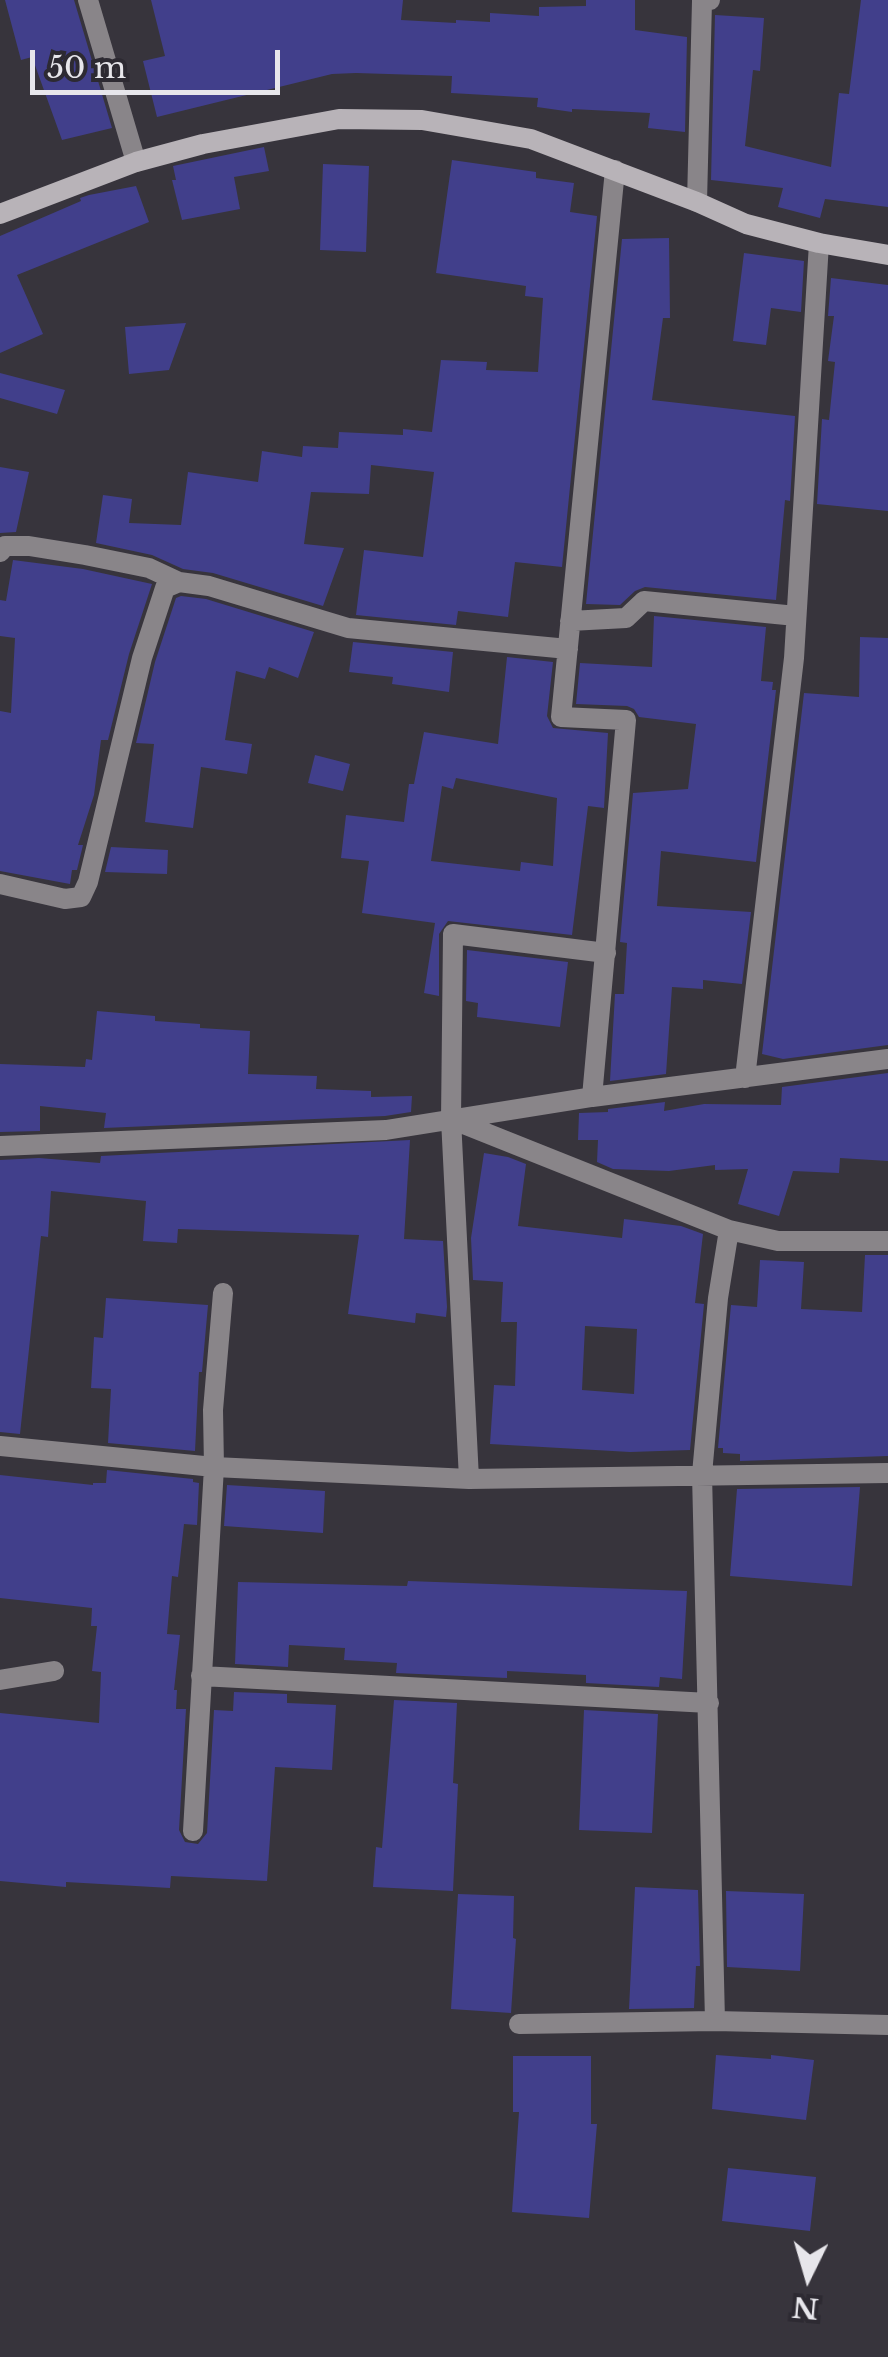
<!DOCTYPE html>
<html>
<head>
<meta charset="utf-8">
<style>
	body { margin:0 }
	#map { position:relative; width:888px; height:2357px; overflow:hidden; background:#37343c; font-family:"Libre Baskerville",serif }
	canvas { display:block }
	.north { position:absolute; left:758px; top:2227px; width:100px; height:100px; -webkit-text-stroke:8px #2d2a32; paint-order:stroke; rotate:185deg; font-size:28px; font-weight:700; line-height:40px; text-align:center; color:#e7e6eb }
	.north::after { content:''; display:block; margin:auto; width:35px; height:45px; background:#e7e6eb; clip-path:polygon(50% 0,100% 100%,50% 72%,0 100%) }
	.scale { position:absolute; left:30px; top:50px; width:250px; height:45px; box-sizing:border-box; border:5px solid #e7e6eb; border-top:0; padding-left:12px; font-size:30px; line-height:35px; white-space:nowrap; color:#e7e6eb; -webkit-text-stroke:8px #2d2a32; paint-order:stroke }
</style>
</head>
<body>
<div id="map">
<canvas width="888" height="2357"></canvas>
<div class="north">N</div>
<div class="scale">50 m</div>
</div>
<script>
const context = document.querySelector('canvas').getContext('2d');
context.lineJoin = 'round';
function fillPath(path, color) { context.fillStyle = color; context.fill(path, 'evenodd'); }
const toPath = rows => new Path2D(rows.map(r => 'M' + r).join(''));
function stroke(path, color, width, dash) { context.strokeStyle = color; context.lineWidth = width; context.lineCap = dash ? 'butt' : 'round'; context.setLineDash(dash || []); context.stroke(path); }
fillPath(toPath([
	[5,0,74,0,112,128,62,140,32,57,21,60],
	[151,0,403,0,401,20,456,23,456,20,490,22,490,13,539,16,539,7,586,6,586,0,635,0,635,30,687,37,685,132,648,128,650,113,572,109,572,112,537,107,538,98,451,93,452,76,356,73,332,74,157,117,143,61,165,56],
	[861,0,888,0,888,207,825,199,820,218,778,207,783,188,711,180,715,15,764,18,760,71,753,70,745,146,831,167,839,93,849,94],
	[264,147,269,171,234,177,240,209,182,220,172,180,176,180,173,166],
	[452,160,536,172,536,178,574,183,570,212,597,216,562,567,515,562,508,617,458,611,456,625,356,615,364,550,423,557,434,472,371,465,369,494,311,492,304,544,344,548,323,606,213,573,183,569,152,555,96,543,103,495,132,499,129,523,181,525,188,472,258,482,262,451,302,457,303,446,338,448,339,432,403,435,403,429,432,432,441,360,487,362,486,370,538,372,543,298,525,296,526,286,436,273],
	[323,164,369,166,366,252,320,250],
	[136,186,149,222,17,275,43,334,0,353,0,236,81,201,80,198,89,195],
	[669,238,670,318,663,318,652,400,795,416,790,501,785,500,776,600,645,587,635,591,620,605,586,604,622,239],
	[744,253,804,261,801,312,771,308,766,345,733,341],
	[831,278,888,285,888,511,817,504,822,419,829,420,835,362,828,361,834,316,828,316],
	[186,323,169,370,129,374,125,327],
	[0,373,65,390,57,414,0,398],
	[0,467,29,472,16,532,0,533],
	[13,560,83,569,152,584,129,654,108,740,101,740,94,795,78,845,83,845,77,870,72,870,70,884,0,871,0,711,11,713,15,638,0,636,0,600,6,601],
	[181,596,206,599,314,632,298,678,269,667,265,679,236,671,225,740,252,744,247,774,201,767,193,828,145,822,154,744,136,743,155,662,176,598],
	[654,616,766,627,761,681,773,682,772,690,776,690,756,862,661,851,657,906,751,912,742,984,703,980,703,989,672,987,666,1074,610,1081,615,994,624,994,627,943,620,942,633,793,688,789,696,724,639,717,634,709,627,706,576,704,580,663,652,667],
	[860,637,888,638,888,1045,783,1059,762,1054,804,693,859,697],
	[353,642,453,652,449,692,392,684,393,677,349,672],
	[507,657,553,662,547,716,553,728,608,733,604,808,588,806,572,935,448,921,439,934,439,996,424,993,435,923,362,913,369,861,341,858,346,815,404,822,409,784,414,784,424,732,498,744],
	[456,778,557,798,553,866,521,862,520,871,431,861,442,786,453,789],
	[315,755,350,764,343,791,308,783],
	[111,847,168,850,167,874,105,872],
	[467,950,568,962,560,1027,477,1017,478,1003,466,1001],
	[97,1011,155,1016,155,1021,200,1024,200,1028,250,1031,248,1074,317,1076,316,1089,371,1091,371,1097,412,1096,411,1112,385,1116,104,1128,106,1113,40,1106,40,1131,0,1132,0,1064,85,1067,86,1059,92,1060],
	[888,1073,888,1161,840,1158,839,1173,793,1171,779,1216,738,1204,748,1169,715,1170,715,1165,669,1171,613,1169,597,1162,598,1140,578,1140,579,1113,608,1112,608,1109,665,1102,664,1111,704,1104,781,1105,782,1087],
	[410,1140,404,1239,443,1241,447,1307,446,1317,416,1313,415,1323,348,1314,359,1235,178,1229,177,1243,143,1241,146,1201,51,1191,48,1237,41,1236,20,1434,0,1432,0,1160,39,1158,100,1163,101,1156],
	[484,1153,508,1157,526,1164,518,1226,622,1238,624,1219,681,1226,703,1234,695,1303,704,1304,690,1450,630,1452,490,1444,494,1385,515,1386,517,1322,501,1322,503,1282,473,1280,471,1238],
	[585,1326,637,1329,634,1394,582,1390],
	[865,1255,888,1255,888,1456,740,1461,740,1454,723,1453,723,1448,718,1448,731,1305,757,1307,760,1260,804,1262,801,1309,862,1312],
	[106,1298,208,1305,202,1372,199,1372,195,1451,108,1443,111,1389,91,1388,94,1337,103,1338],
	[107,1470,193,1479,193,1482,199,1483,197,1525,184,1524,178,1577,172,1576,167,1634,180,1635,174,1690,177,1690,176,1709,186,1709,179,1830,185,1842,198,1844,207,1833,214,1710,233,1711,234,1692,287,1694,287,1703,336,1705,332,1770,275,1767,267,1881,171,1876,170,1888,66,1882,66,1887,0,1881,0,1713,99,1723,101,1672,92,1671,97,1626,91,1626,92,1608,0,1598,0,1475,93,1485,93,1483,106,1483],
	[227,1485,325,1491,323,1533,224,1526],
	[860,1487,852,1586,730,1576,737,1489],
	[408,1581,687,1591,682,1679,660,1677,659,1687,586,1683,586,1675,507,1671,507,1678,396,1673,397,1663,344,1660,345,1648,289,1645,288,1667,235,1664,238,1582,407,1586],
	[394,1700,457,1703,453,1783,458,1784,453,1891,373,1887,376,1847,382,1848],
	[584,1710,658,1714,652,1833,579,1830],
	[635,1887,698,1890,700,1966,696,1966,694,2008,629,2009],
	[726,1891,804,1894,800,1971,727,1967],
	[458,1894,514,1896,513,1938,516,1939,511,2013,451,2009],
	[716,2055,771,2059,771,2055,814,2060,806,2120,712,2109],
	[513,2056,591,2056,591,2124,597,2124,589,2218,512,2212,519,2112,513,2112],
	[728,2168,816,2177,810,2231,722,2221]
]), '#413f8b');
stroke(toPath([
	[88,0,136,162],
	[697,202,702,1,710,0],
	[0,552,5,546,29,546,85,555,149,568,179,582],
	[570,621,626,618,644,601,796,616],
	[0,884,65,899,81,897,88,882,142,658,165,588,179,582,209,586,348,628,568,649],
	[606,953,453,934,451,1119,729,1230,778,1241,888,1241],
	[745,1078,794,658,819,243],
	[592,1097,626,720,561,717,615,170],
	[451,1119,469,1479],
	[0,1146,386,1130,592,1097,888,1059],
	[729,1230,718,1298,702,1474,715,2021,888,2025],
	[0,1446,214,1467,469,1479,888,1473],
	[201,1676,709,1703],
	[0,1680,54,1671],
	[193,1831,214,1467,213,1410,223,1293],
	[519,2024,715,2021]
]), '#898589', 20);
stroke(toPath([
	[0,214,136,162,203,144,339,119,422,120,531,139,697,202,746,224,819,243,888,255]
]), '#b8b3b8', 20);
</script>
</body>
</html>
